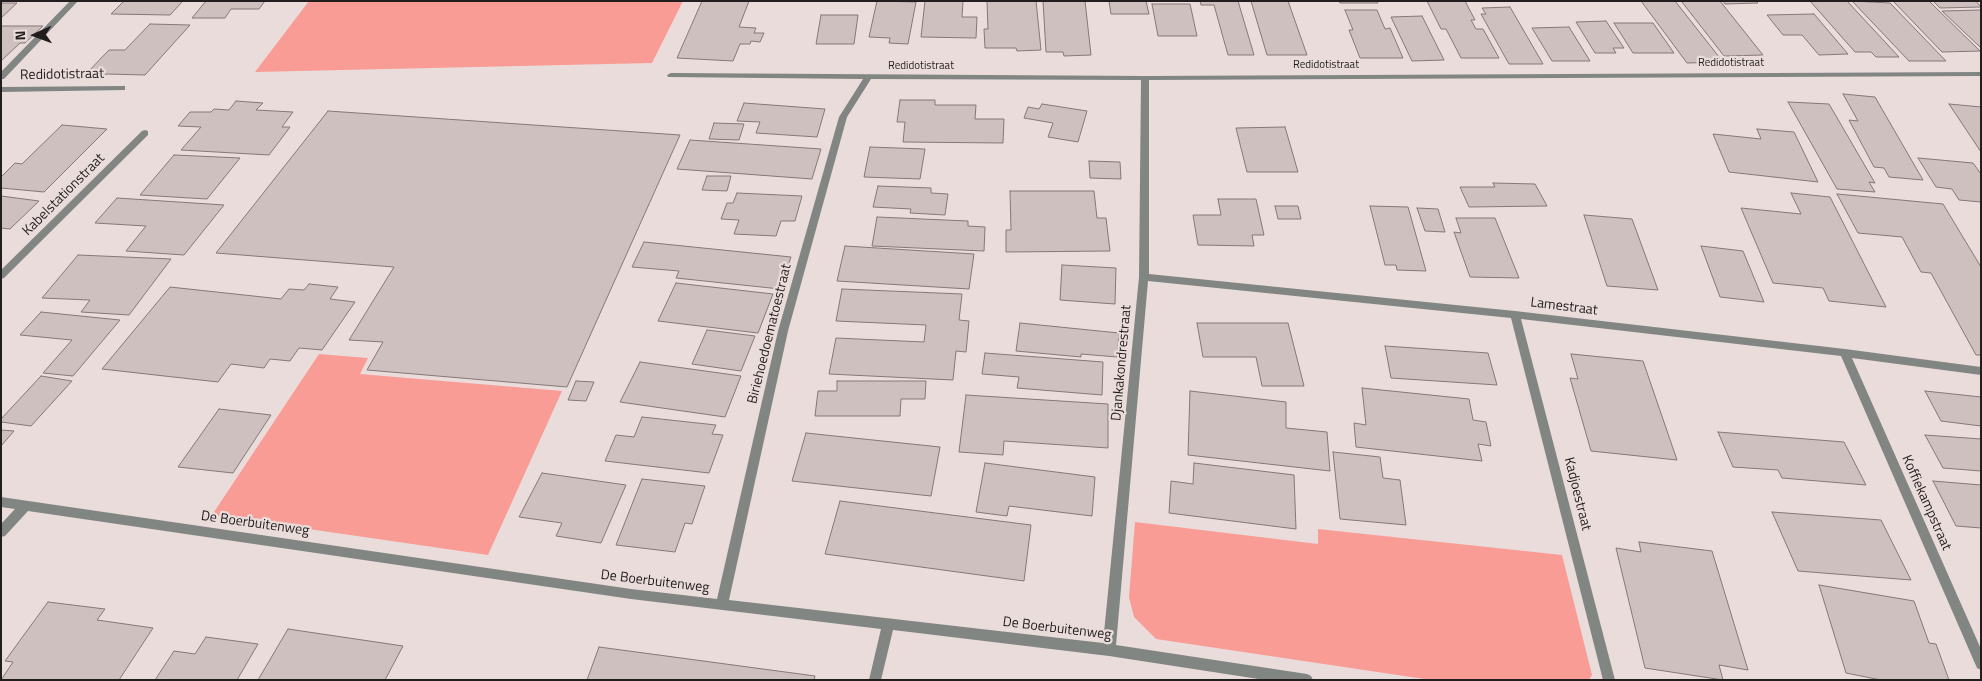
<!DOCTYPE html>
<html>
<head>
<meta charset="utf-8">
<style>
	body { margin:0 }
	#map { position:relative; width:1982px; height:681px; overflow:hidden; background:#eadcdb; font-family:"Titillium Web",sans-serif }
	canvas { display:block }
	.frame { position:absolute; inset:0; border:2px solid #231e1e; pointer-events:none }
	.north { position:absolute; left:10px; top:10px; width:50px; height:50px; -webkit-text-stroke:4px #eadcdb; paint-order:stroke; rotate:268deg; font-size:14px; font-weight:700; line-height:20px; text-align:center; color:#231e1e }
	.north::after { content:''; display:block; margin:auto; width:18px; height:22px; background:#231e1e; clip-path:polygon(50% 0,100% 100%,50% 72%,0 100%) }
</style>
</head>
<body>
<div id="map">
<canvas width="1982" height="681"></canvas>
<div class="frame"></div>
<div class="north">N</div>
</div>
<script>
const context = document.querySelector('canvas').getContext('2d');
context.lineJoin = 'round';
function fillPath(path, color) { context.fillStyle = color; context.fill(path, 'evenodd'); }
const toPath = rows => new Path2D(rows.map(r => 'M' + r).join(''));
function stroke(path, color, width, dash) { context.strokeStyle = color; context.lineWidth = width; context.lineCap = dash ? 'butt' : 'round'; context.setLineDash(dash || []); context.stroke(path); }
function drawText(font, color, halo, rows, align = 'center') {
  context.font = font + ' "Titillium Web",sans-serif'; context.lineWidth = 4.5; context.setLineDash([]); context.textBaseline = 'middle'; context.strokeStyle = halo; context.fillStyle = color; for (const [text, x, y, turn = 0] of rows) {
    context.save(); context.translate(x, y); context.rotate((+turn || 0) * Math.PI / 180); context.textAlign = isNaN(turn) ? turn : align; if (halo) context.strokeText(text, 0, 0); context.fillText(text, 0, 0); context.restore();
  }
}
fillPath(toPath([
	[309,1,683,1,652,63,255,72],
	[319,354,368,358,360,374,562,391,488,555,212,515],
	[1135,522,1318,544,1318,529,1562,555,1592,675,1589,680,1431,680,1156,639,1134,617,1129,597]
]), '#f99c96');
const building = toPath([
	[124,1,183,1,170,15,111,14,124,1],
	[206,1,265,1,259,9,231,9,225,18,192,18,206,1],
	[702,1,749,1,739,27,756,28,754,33,764,33,760,42,751,41,750,44,740,44,733,61,677,58,702,1],
	[877,1,916,2,908,44,889,43,890,38,869,37,877,1],
	[925,1,963,1,962,17,977,17,976,38,921,37,925,1],
	[987,1,1036,1,1041,50,1017,51,1016,48,985,48,984,29,988,29,987,1],
	[1043,1,1085,1,1091,55,1064,56,1063,52,1046,52,1043,1],
	[1109,1,1146,1,1149,14,1111,14,1109,1],
	[1200,1,1238,1,1254,55,1228,55,1214,5,1201,5,1200,1],
	[1251,1,1288,1,1307,55,1267,55,1251,1],
	[1339,1,1377,1,1378,3,1340,3,1339,1],
	[1427,1,1465,1,1475,20,1471,20,1476,29,1483,29,1499,58,1461,58,1446,29,1441,29,1427,1],
	[1641,1,1675,1,1723,62,1687,63,1641,1],
	[1686,1,1720,1,1763,55,1724,56,1682,2,1686,1],
	[1723,1,1756,1,1758,3,1725,4,1723,1],
	[1810,1,1847,1,1899,57,1876,57,1871,52,1855,52,1810,1],
	[1852,1,1890,3,1946,61,1909,61,1852,1],
	[1893,1,1929,1,1980,51,1942,52,1893,1],
	[1933,1,1976,1,1981,7,1940,8,1933,1],
	[1,3,17,3,1,18,1,3],
	[1152,4,1190,4,1197,36,1158,36,1152,4],
	[1510,7,1543,64,1509,64,1481,14,1486,14,1482,8,1510,7],
	[1345,10,1377,10,1385,29,1390,28,1403,58,1360,58,1349,30,1353,30,1345,10],
	[1981,10,1981,48,1942,11,1981,10],
	[1814,14,1848,54,1819,55,1802,35,1783,35,1767,15,1814,14],
	[821,15,858,15,854,44,816,44,821,15],
	[1422,16,1444,60,1412,61,1391,17,1422,16],
	[1606,21,1624,48,1613,48,1616,53,1595,53,1576,22,1606,21],
	[1614,23,1653,23,1674,53,1633,53,1614,23],
	[150,24,190,25,145,75,106,74,101,79,82,78,109,50,125,50,150,24],
	[1,26,43,26,25,43,20,43,1,61,1,26],
	[1569,27,1590,61,1552,61,1532,28,1569,27],
	[1843,94,1875,97,1923,180,1889,177,1884,168,1874,167,1849,120,1858,121,1843,94],
	[900,100,935,100,935,105,976,105,975,119,1004,119,1003,143,903,142,905,122,897,122,900,100],
	[236,101,263,103,256,110,293,112,282,127,290,127,269,155,181,150,201,127,178,126,190,112,211,112,214,109,229,110,236,101],
	[1788,102,1829,104,1875,183,1869,182,1875,192,1837,189,1788,102],
	[744,103,825,109,817,137,756,133,760,122,737,121,744,103],
	[1042,104,1087,111,1078,142,1048,137,1053,123,1024,118,1028,107,1039,109,1042,104],
	[1949,104,1981,107,1981,152,1949,104],
	[328,111,680,135,567,387,367,370,383,342,349,340,394,267,216,253,328,111],
	[714,123,744,124,739,140,709,139,714,123],
	[62,125,107,129,44,192,1,188,1,177,15,163,22,164,62,125],
	[1285,127,1298,172,1247,172,1236,128,1285,127],
	[1757,129,1794,132,1818,182,1729,172,1713,134,1761,139,1757,129],
	[690,140,821,149,812,179,677,169,690,140],
	[870,147,925,149,920,179,864,177,870,147],
	[174,155,240,158,207,199,140,195,174,155],
	[1918,158,1973,163,1981,174,1981,202,1959,200,1952,189,1936,187,1918,158],
	[1089,161,1120,162,1121,179,1090,178,1089,161],
	[707,176,731,176,727,191,702,190,707,176],
	[1493,183,1535,184,1547,206,1469,207,1460,187,1495,187,1493,183],
	[878,186,931,188,931,193,948,194,945,215,910,213,911,209,873,207,878,186],
	[1010,191,1094,191,1097,218,1106,218,1110,251,1006,252,1006,230,1011,230,1010,191],
	[737,193,802,196,795,221,781,221,776,236,734,234,739,220,721,219,727,203,733,203,737,193],
	[1791,193,1830,197,1886,307,1829,301,1823,288,1773,283,1741,208,1801,214,1791,193],
	[1837,194,1943,204,1981,267,1981,355,1976,355,1931,273,1921,272,1902,237,1858,233,1837,194],
	[1,196,39,201,10,229,1,228,1,196],
	[117,198,224,205,184,255,126,251,146,226,95,223,117,198],
	[1218,199,1256,199,1264,235,1252,235,1254,246,1198,245,1193,215,1221,215,1218,199],
	[1275,206,1298,206,1301,219,1278,219,1275,206],
	[1370,206,1408,207,1426,271,1397,270,1396,265,1385,265,1370,206],
	[1417,208,1438,209,1445,232,1425,231,1417,208],
	[1584,215,1632,219,1658,290,1607,286,1584,215],
	[877,217,968,221,968,226,985,227,984,251,872,246,877,217],
	[1456,218,1495,218,1519,278,1470,277,1454,232,1461,233,1456,218],
	[644,242,791,257,780,289,676,278,679,271,632,267,644,242],
	[845,246,974,254,969,289,837,281,845,246],
	[1701,246,1743,251,1764,302,1720,297,1701,246],
	[78,255,171,259,129,315,81,312,90,300,42,298,78,255],
	[1062,265,1116,268,1115,304,1060,300,1062,265],
	[676,283,773,294,758,333,658,321,676,283],
	[309,284,338,287,330,299,355,302,322,350,299,348,290,361,270,359,264,368,231,364,218,382,102,369,170,287,281,299,289,289,304,290,309,284],
	[842,289,962,294,959,320,969,321,966,352,956,351,953,380,829,374,836,338,924,342,926,325,836,321,842,289],
	[41,312,120,320,73,376,43,373,72,340,20,335,41,312],
	[1020,323,1119,333,1117,357,1081,354,1081,357,1016,351,1020,323],
	[1197,323,1288,323,1304,386,1262,386,1256,357,1203,357,1197,323],
	[707,330,755,336,741,371,692,364,707,330],
	[1385,346,1488,353,1497,385,1391,378,1385,346],
	[985,353,1103,362,1102,395,1017,388,1019,377,982,374,985,353],
	[1571,354,1643,361,1677,460,1591,451,1570,378,1578,379,1571,354],
	[640,362,741,376,725,417,620,402,640,362],
	[41,376,72,381,31,426,1,422,1,419,41,376],
	[576,381,594,382,586,401,568,400,576,381],
	[837,381,926,381,925,399,901,399,900,416,815,416,818,391,837,391,837,381],
	[1362,388,1469,399,1473,420,1486,422,1491,446,1478,444,1482,461,1356,447,1354,423,1366,425,1362,388],
	[1190,391,1286,402,1286,428,1327,432,1330,471,1188,455,1190,391],
	[1925,391,1981,397,1981,426,1941,421,1925,391],
	[966,395,1108,404,1108,448,1004,441,1003,455,959,452,966,395],
	[219,409,271,415,233,473,178,467,219,409],
	[642,417,716,425,712,434,723,435,709,473,605,461,616,435,634,437,642,417],
	[1,430,14,431,1,446,1,430],
	[1718,432,1844,442,1866,485,1782,478,1778,470,1733,467,1718,432],
	[806,433,940,447,931,496,792,481,806,433],
	[1925,435,1981,439,1981,471,1943,468,1925,435],
	[1333,452,1380,457,1383,478,1400,480,1406,525,1340,519,1333,452],
	[985,463,1095,477,1092,516,1009,506,1007,516,976,512,985,463],
	[1194,463,1294,475,1296,529,1169,513,1171,481,1193,484,1194,463],
	[542,473,626,485,601,543,556,536,562,523,519,517,542,473],
	[642,479,705,486,692,524,685,523,675,552,616,545,642,479],
	[1933,481,1981,485,1981,528,1956,526,1933,481],
	[840,501,1031,525,1024,581,825,554,840,501],
	[1772,512,1881,520,1911,580,1798,571,1772,512],
	[1639,542,1712,551,1748,670,1719,665,1723,680,1645,668,1616,548,1641,552,1639,542],
	[1819,585,1914,601,1929,643,1936,644,1949,680,1881,680,1846,673,1819,585],
	[48,602,105,609,97,620,153,628,119,680,1,680,13,662,5,661,48,602],
	[288,629,403,646,385,680,258,680,288,629],
	[206,637,258,644,237,680,155,680,174,651,195,654,206,637],
	[599,647,815,676,814,680,587,680,599,647]
]);
fillPath(building, '#cec0bf');
stroke(building, '#847877', 1);
fillPath(toPath([
	[70,1,78,1,4,79,1,79,1,72,70,1],
	[1981,72,1981,76,1149,80,1149,274,1515,311,1845,349,1981,367,1981,375,1852,358,1981,649,1981,670,1977,668,1841,356,1521,319,1615,680,1603,680,1511,318,1148,281,1116,645,1307,674,1311,676,1313,680,1265,680,1109,656,893,630,881,680,869,680,881,629,631,599,28,511,5,536,1,537,1,524,15,509,1,507,1,497,631,589,717,599,778,331,839,117,863,79,668,77,667,75,671,73,1145,76,1981,72],
	[871,79,1141,80,1139,277,1103,643,729,600,788,331,847,117,871,79],
	[122,86,125,86,125,90,1,92,1,87,122,86],
	[145,130,148,131,148,135,4,278,1,279,1,270,142,131,145,130]
]), '#818683');
drawText('11px', '#231e1e', '#eadcdb', [
	["Redidotistraat",1731,63],
	["Redidotistraat",1326,65],
	["Redidotistraat",921,66]
]);
drawText('14px', '#231e1e', '#eadcdb', [
	["Redidotistraat",62,75,-1],
	["Kabelstationstraat",64,195,-45],
	["Lamestraat",1564,307,7],
	["Biriehoedoematoestraat",770,334,-76],
	["Djankakondrestraat",1122,363,-85],
	["Kadjoestraat",1577,494,76],
	["Koffiekampstraat",1926,503,66],
	["De Boerbuitenweg",255,524,8],
	["De Boerbuitenweg",655,582,7],
	["De Boerbuitenweg",1057,629,7]
]);
</script>
</body>
</html>
